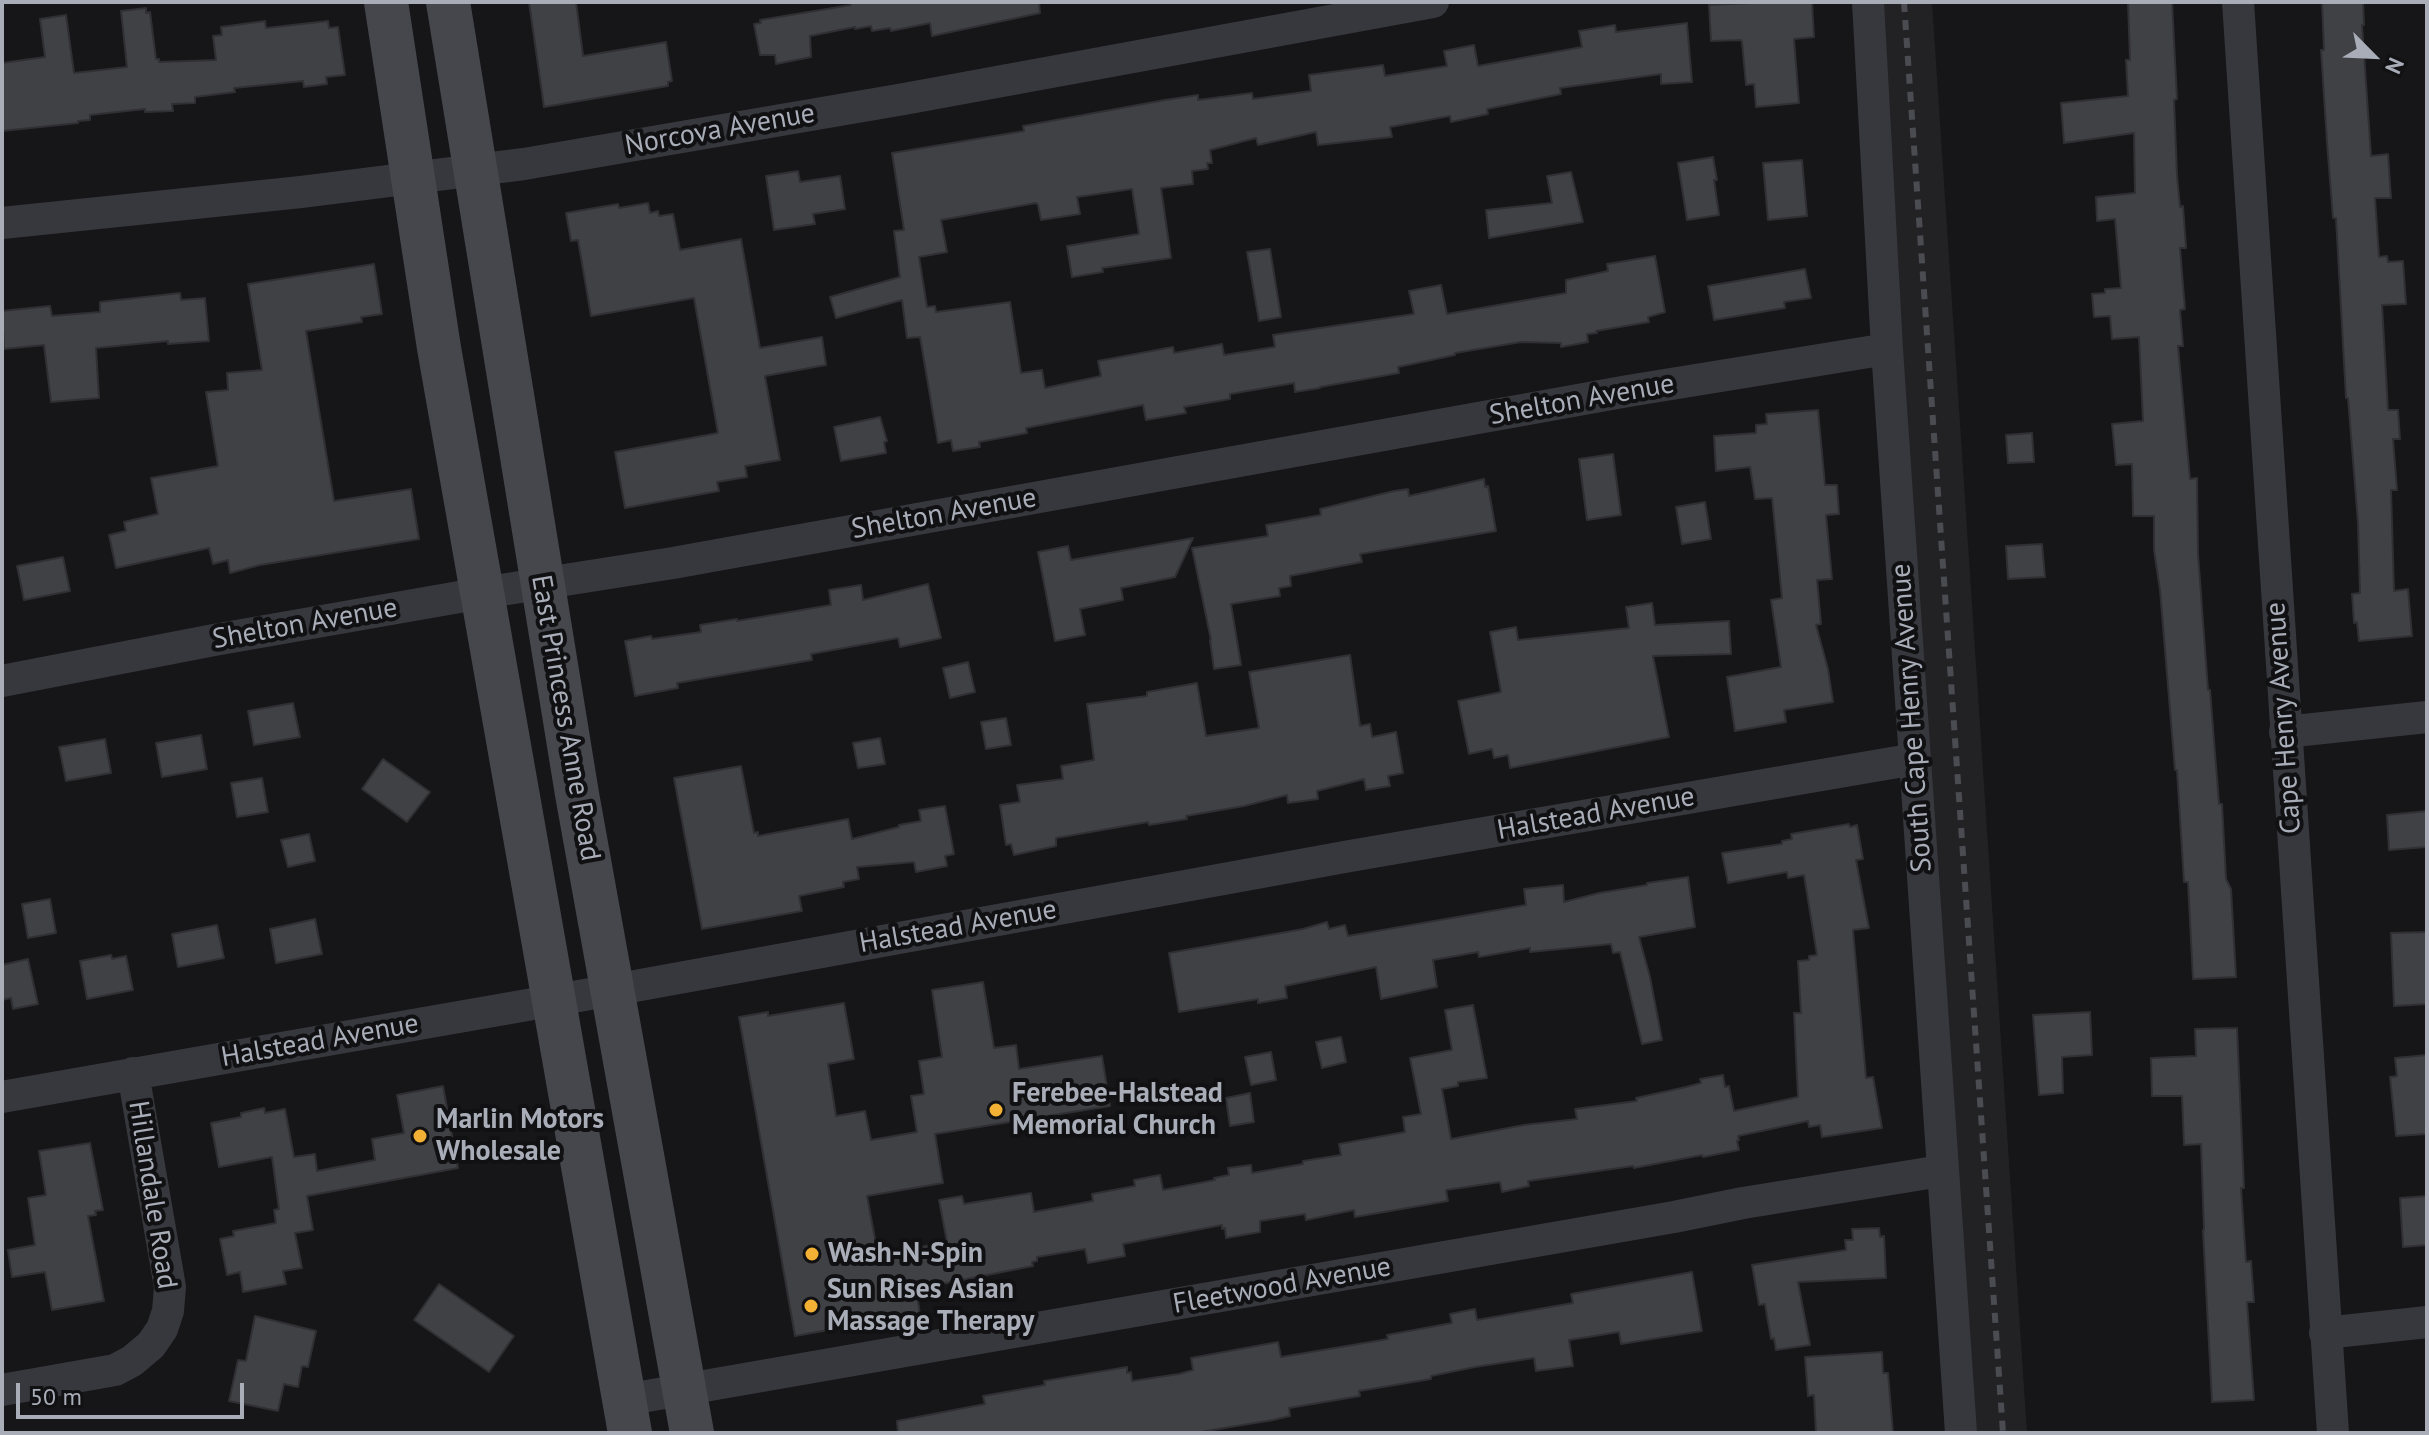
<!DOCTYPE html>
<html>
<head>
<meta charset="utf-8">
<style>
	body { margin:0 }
	#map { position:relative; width:2429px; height:1435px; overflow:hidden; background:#161618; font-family:"PT Sans",sans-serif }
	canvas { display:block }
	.frame { position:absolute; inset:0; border:4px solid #a8adb8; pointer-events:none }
	.north { position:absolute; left:2333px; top:16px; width:80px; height:80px; -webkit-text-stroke:6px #111113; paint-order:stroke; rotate:114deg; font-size:22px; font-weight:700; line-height:32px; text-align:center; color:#a8adb8 }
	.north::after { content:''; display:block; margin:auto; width:28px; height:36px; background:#a8adb8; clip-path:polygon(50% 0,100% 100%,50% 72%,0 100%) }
	.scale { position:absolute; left:16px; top:1383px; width:228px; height:36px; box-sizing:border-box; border:4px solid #a8adb8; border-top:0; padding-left:10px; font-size:24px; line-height:28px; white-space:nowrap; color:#a8adb8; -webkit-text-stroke:6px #111113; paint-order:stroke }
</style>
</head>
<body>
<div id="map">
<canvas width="2429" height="1435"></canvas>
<div class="frame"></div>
<div class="north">N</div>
<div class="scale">50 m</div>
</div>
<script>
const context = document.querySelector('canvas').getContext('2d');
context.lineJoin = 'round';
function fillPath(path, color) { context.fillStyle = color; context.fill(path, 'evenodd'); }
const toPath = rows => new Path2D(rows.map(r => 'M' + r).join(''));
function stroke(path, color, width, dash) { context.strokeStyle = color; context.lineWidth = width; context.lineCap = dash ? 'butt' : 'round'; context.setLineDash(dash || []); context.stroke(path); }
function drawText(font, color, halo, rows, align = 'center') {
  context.font = font + ' "PT Sans",sans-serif'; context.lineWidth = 8; context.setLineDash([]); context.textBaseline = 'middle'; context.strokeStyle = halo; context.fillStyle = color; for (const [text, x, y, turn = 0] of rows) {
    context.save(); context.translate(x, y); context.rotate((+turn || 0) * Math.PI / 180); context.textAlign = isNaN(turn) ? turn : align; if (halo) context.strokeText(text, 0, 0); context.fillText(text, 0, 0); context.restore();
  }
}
fillPath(toPath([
	[1878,2,1932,2,2027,1433,1975,1433]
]), '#222225');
const building = toPath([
	[529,2,576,2,583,56,666,42,672,81,668,82,668,86,544,107,529,2],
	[850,2,1039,2,1040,13,932,36,930,23,891,31,890,28,872,31,871,26,855,29,855,27,810,36,811,57,776,64,775,55,760,55,754,24,761,23,760,20,851,5,850,2],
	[1772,2,1812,2,1814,37,1794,39,1799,103,1756,107,1754,84,1746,85,1742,42,1741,40,1711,41,1709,5,1772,2],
	[2128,2,2172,2,2177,99,2174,100,2177,175,2180,207,2183,206,2186,248,2180,248,2185,309,2180,310,2183,346,2178,346,2190,479,2197,478,2198,554,2208,690,2210,690,2219,804,2222,804,2226,879,2231,889,2236,977,2193,979,2188,882,2184,882,2177,770,2175,770,2160,590,2154,550,2154,516,2133,516,2132,464,2116,465,2112,424,2143,421,2139,337,2112,339,2110,316,2094,317,2092,294,2105,293,2105,289,2121,288,2115,219,2097,221,2096,197,2135,193,2134,133,2064,143,2061,103,2128,96,2126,60,2130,60,2128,2],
	[2322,2,2363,2,2364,25,2362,25,2371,156,2388,154,2391,198,2375,198,2379,257,2387,256,2388,262,2403,261,2406,304,2382,305,2388,410,2398,410,2400,439,2393,439,2397,490,2391,490,2394,591,2408,589,2412,636,2359,641,2357,622,2354,623,2352,594,2360,593,2358,523,2348,398,2346,398,2336,218,2333,218,2327,142,2321,50,2324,50,2322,2],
	[146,8,146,13,150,12,156,59,159,59,159,62,216,60,213,36,222,35,221,27,265,21,266,28,328,21,329,28,338,27,345,75,326,77,327,84,304,87,303,81,234,88,235,92,195,97,195,103,172,104,173,111,145,112,145,109,90,115,90,120,78,121,78,123,2,131,2,63,45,57,40,19,66,15,74,73,127,67,121,11,146,8],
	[1687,23,1692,82,1661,84,1661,74,1560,88,1561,94,1487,109,1488,114,1451,122,1450,116,1390,127,1392,137,1318,145,1316,132,1258,145,1256,138,1210,150,1212,163,1207,163,1208,169,1192,171,1193,184,1161,188,1171,258,1102,268,1103,272,1072,277,1067,246,1139,234,1132,189,1077,197,1080,214,1041,220,1038,205,1036,203,941,220,947,252,919,257,927,307,935,306,936,312,1010,302,1021,373,1042,370,1045,388,1101,376,1098,361,1173,347,1174,353,1222,344,1224,355,1275,347,1273,335,1414,314,1409,291,1441,285,1447,314,1566,293,1566,280,1608,271,1607,264,1655,256,1665,312,1648,317,1649,322,1596,331,1597,333,1587,334,1588,342,1561,347,1561,343,1521,342,1455,353,1455,355,1398,367,1399,373,1320,387,1320,388,1295,392,1294,383,1230,394,1230,399,1184,407,1186,413,1146,420,1143,405,1026,428,1027,433,979,442,980,447,953,451,951,440,938,443,920,337,907,338,902,300,836,318,830,297,900,277,894,231,904,230,892,153,1024,131,1023,126,1165,100,1198,95,1198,100,1252,93,1253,99,1311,91,1309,75,1383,65,1385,76,1447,66,1444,51,1474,45,1478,66,1582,47,1579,31,1615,25,1616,32,1687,23],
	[1713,157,1717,180,1714,180,1719,215,1687,220,1678,163,1713,157],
	[1802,160,1807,216,1768,220,1763,163,1802,160],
	[798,171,800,182,840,176,845,209,813,214,815,224,774,230,766,176,798,171],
	[1571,172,1583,222,1489,238,1486,210,1552,203,1547,176,1571,172],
	[648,203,650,213,658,211,659,216,673,214,680,250,741,239,760,348,822,337,826,365,765,376,780,460,745,466,747,477,717,482,719,491,625,508,615,452,718,433,694,298,591,316,578,240,571,241,566,213,618,204,619,208,648,203],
	[1270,249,1281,317,1259,321,1247,252,1270,249],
	[374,264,382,314,361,317,362,322,306,331,334,501,411,489,419,539,260,565,230,573,228,560,213,564,209,548,116,568,109,535,126,531,124,522,158,514,151,478,218,466,206,392,228,390,227,373,262,370,248,284,374,264],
	[1805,269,1811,298,1784,302,1785,308,1714,320,1708,286,1805,269],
	[180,293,181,300,205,298,209,341,168,344,168,341,96,348,99,398,51,402,44,345,4,349,2,311,50,306,52,316,100,312,100,302,180,293],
	[1818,410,1825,485,1837,485,1839,514,1826,515,1832,579,1817,580,1821,624,1816,625,1828,669,1833,702,1784,710,1786,722,1735,731,1727,677,1781,667,1771,600,1782,598,1772,498,1755,499,1750,467,1716,471,1714,436,1756,433,1756,425,1767,424,1766,414,1818,410],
	[880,417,887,441,884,442,886,453,841,461,834,427,880,417],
	[2032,433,2034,462,2008,463,2006,435,2032,433],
	[1613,454,1621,515,1587,520,1579,459,1613,454],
	[1484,479,1485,487,1488,486,1496,531,1360,554,1362,562,1290,576,1291,586,1279,588,1280,596,1231,604,1241,665,1214,669,1210,640,1211,640,1192,548,1268,536,1266,525,1321,515,1320,509,1394,491,1408,489,1409,496,1484,479],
	[1705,502,1711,539,1682,544,1676,507,1705,502],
	[1193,538,1175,577,1121,588,1123,600,1080,609,1085,635,1055,641,1038,552,1068,546,1071,560,1193,538],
	[2042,544,2045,577,2008,579,2006,546,2042,544],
	[63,557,70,591,24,600,17,566,63,557],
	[928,584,941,638,900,647,898,638,811,654,812,660,677,683,678,688,635,696,625,641,651,636,652,639,701,632,700,625,737,619,737,621,831,605,829,590,861,585,863,600,928,584],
	[1652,603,1655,625,1729,621,1731,654,1653,656,1669,737,1510,768,1508,755,1494,758,1492,749,1469,754,1458,701,1501,692,1490,632,1516,627,1518,640,1629,628,1626,607,1652,603],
	[1350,655,1360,726,1370,724,1372,737,1396,732,1403,773,1388,776,1390,786,1366,790,1364,779,1317,791,1318,799,1288,803,1287,795,1244,806,1186,816,1187,819,1149,825,1148,822,1056,838,1056,846,1014,855,1011,844,1006,845,1000,805,1020,802,1017,785,1063,779,1061,766,1094,760,1087,704,1147,696,1147,692,1197,683,1206,736,1259,728,1249,672,1350,655],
	[968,662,975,692,950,698,943,668,968,662],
	[293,703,300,737,254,745,248,711,293,703],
	[1006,718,1011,745,986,749,981,722,1006,718],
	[201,735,207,769,162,777,156,743,201,735],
	[880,738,885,764,858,768,853,743,880,738],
	[105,739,111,773,66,781,59,747,105,739],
	[383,759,430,792,407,822,362,789,383,759],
	[741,766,754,833,758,832,758,836,848,819,852,839,899,827,899,825,921,821,919,810,945,806,954,854,945,856,947,866,916,872,914,862,857,867,859,879,843,882,844,887,799,896,802,911,702,929,674,778,741,766],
	[262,778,268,812,237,817,231,783,262,778],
	[2427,811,2427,847,2389,850,2387,815,2427,811],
	[1849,824,1850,827,1857,825,1863,859,1856,860,1869,928,1853,930,1866,1078,1873,1077,1882,1128,1822,1137,1820,1125,1809,1127,1808,1121,1738,1136,1739,1140,1737,1141,1739,1150,1703,1157,1702,1155,1634,1168,1633,1166,1528,1181,1529,1186,1502,1192,1500,1182,1446,1190,1448,1201,1355,1217,1354,1210,1306,1220,1305,1214,1260,1221,1260,1232,1226,1238,1225,1228,1222,1229,1222,1225,1123,1244,1125,1256,1088,1263,1085,1249,1037,1257,1037,1261,1032,1262,1033,1266,916,1289,920,1314,795,1336,739,1017,768,1012,768,1016,844,1003,854,1059,828,1064,836,1116,865,1111,871,1140,917,1132,911,1096,924,1094,919,1061,942,1057,932,990,983,982,994,1048,1016,1045,1019,1069,1102,1056,1110,1106,935,1134,943,1183,867,1196,878,1255,947,1242,939,1200,962,1196,964,1204,1031,1193,1034,1212,1093,1201,1092,1194,1135,1186,1134,1180,1160,1175,1163,1190,1215,1180,1214,1178,1229,1175,1228,1168,1251,1165,1252,1173,1303,1164,1303,1161,1341,1155,1339,1144,1405,1132,1403,1117,1421,1114,1410,1058,1452,1050,1445,1010,1473,1005,1487,1078,1458,1082,1458,1086,1442,1089,1451,1139,1524,1125,1577,1119,1575,1109,1637,1101,1636,1098,1686,1087,1701,1083,1700,1079,1723,1075,1725,1087,1729,1086,1734,1111,1798,1097,1794,1013,1801,1013,1798,961,1809,960,1809,956,1817,955,1804,875,1788,878,1787,872,1728,883,1722,853,1782,844,1782,841,1792,839,1791,834,1849,824],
	[309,834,315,861,288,867,281,840,309,834],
	[1688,877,1695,927,1639,937,1650,977,1662,1040,1642,1044,1620,952,1613,953,1611,944,1530,952,1530,948,1479,957,1478,952,1433,960,1437,987,1381,999,1376,967,1285,986,1287,998,1258,1003,1258,999,1179,1012,1169,953,1303,929,1327,922,1329,929,1345,925,1348,936,1526,905,1524,889,1563,885,1564,902,1599,893,1647,885,1647,883,1688,877],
	[50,899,56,933,28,938,22,904,50,899],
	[315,919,322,954,276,963,270,929,315,919],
	[217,925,224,958,178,967,172,934,217,925],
	[2427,932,2427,1004,2394,1006,2391,933,2427,932],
	[111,955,112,959,126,956,133,990,87,999,80,961,111,955],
	[28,959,38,1004,13,1009,11,998,2,1000,2,965,28,959],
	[2090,1012,2092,1055,2062,1057,2063,1093,2039,1095,2033,1015,2090,1012],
	[2237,1028,2244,1188,2241,1188,2246,1262,2251,1261,2254,1302,2247,1302,2254,1400,2212,1402,2203,1230,2204,1230,2201,1144,2184,1145,2182,1096,2152,1096,2151,1058,2196,1056,2195,1029,2237,1028],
	[1341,1037,1346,1062,1322,1068,1316,1042,1341,1037],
	[1271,1052,1276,1080,1251,1085,1245,1057,1271,1052],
	[2427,1055,2427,1134,2396,1136,2390,1077,2397,1076,2395,1058,2427,1055],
	[443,1086,458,1168,307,1196,313,1230,295,1233,302,1268,283,1271,286,1284,243,1292,240,1272,227,1275,220,1239,234,1236,233,1231,276,1223,274,1210,279,1209,272,1157,219,1167,211,1123,241,1117,241,1113,264,1108,265,1113,285,1109,294,1157,315,1154,317,1171,375,1160,372,1139,404,1133,397,1095,443,1086],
	[1250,1093,1254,1122,1230,1126,1226,1098,1250,1093],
	[90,1143,103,1210,95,1211,96,1215,88,1216,104,1301,52,1310,45,1272,12,1277,8,1250,35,1245,28,1198,46,1195,39,1151,90,1143],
	[2427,1196,2427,1245,2403,1247,2400,1198,2427,1196],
	[1879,1228,1880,1237,1884,1236,1886,1278,1798,1282,1810,1345,1776,1350,1774,1338,1771,1339,1765,1304,1759,1305,1752,1265,1846,1250,1845,1240,1853,1240,1852,1229,1879,1228],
	[1692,1272,1702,1331,1621,1344,1619,1332,1569,1340,1573,1366,1536,1371,1534,1358,1475,1367,1431,1376,1431,1379,1359,1391,1360,1396,1289,1408,1290,1416,1273,1420,1194,1433,898,1433,897,1421,985,1404,983,1396,1045,1385,1044,1381,1127,1367,1127,1373,1131,1372,1132,1381,1179,1374,1193,1370,1191,1358,1278,1342,1281,1357,1388,1339,1387,1335,1452,1323,1450,1314,1475,1309,1477,1320,1533,1310,1573,1303,1571,1294,1692,1272],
	[439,1284,514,1336,489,1372,414,1320,439,1284],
	[255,1316,316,1331,308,1367,302,1366,298,1387,284,1384,278,1411,229,1401,238,1360,246,1361,255,1316],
	[1882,1352,1883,1373,1888,1373,1893,1433,1816,1433,1814,1395,1808,1396,1805,1357,1882,1352]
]);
fillPath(building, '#404145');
stroke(building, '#303034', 2);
stroke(toPath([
	[1868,2,1887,349,1961,1433],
	[2238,2,2333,1433],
	[2,223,301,192,524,164,904,99,1433,2],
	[2,681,214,640,482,593,673,563,1628,391,1887,349],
	[2285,732,2427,717],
	[2,1097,613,990,1350,856,1915,759],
	[2325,1333,2427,1322],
	[2,1390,115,1370,132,1361,151,1345,162,1329,168,1311,170,1287,133,1073],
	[624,1400,1674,1217,1743,1203,1941,1171]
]), '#37383d', 32);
stroke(toPath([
	[386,2,439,348,630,1433],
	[448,2,577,794,692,1433]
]), '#45474d', 44);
stroke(toPath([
	[1904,2,2003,1433]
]), '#4a4c52', 6, [10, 8]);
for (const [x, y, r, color] of [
	[996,1110,8,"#f2b134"],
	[420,1136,8,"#f2b134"],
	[812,1254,8,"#f2b134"],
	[811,1306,8,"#f2b134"]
]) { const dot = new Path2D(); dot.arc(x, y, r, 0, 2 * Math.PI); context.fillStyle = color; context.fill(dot); stroke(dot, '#111113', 3); }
drawText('28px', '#a8adb8', '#111113', [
	["Norcova Avenue",720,130,-10],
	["Shelton Avenue",1582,400,-10],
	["Shelton Avenue",944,514,-10],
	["Shelton Avenue",305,624,-10],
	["East Princess Anne Road",565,718,80],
	["South Cape Henry Avenue",1912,718,-94],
	["Cape Henry Avenue",2284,718,-94],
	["Halstead Avenue",1596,814,-10],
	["Halstead Avenue",958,927,-10],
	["Halstead Avenue",320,1041,-10],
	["Hillandale Road",152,1195,81],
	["Fleetwood Avenue",1282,1286,-10]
]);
drawText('bold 28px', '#a8adb8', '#111113', [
	["Ferebee-Halstead",1012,1094],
	["Memorial Church",1012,1126],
	["Marlin Motors",436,1120],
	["Wholesale",436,1152],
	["Wash-N-Spin",828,1254],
	["Sun Rises Asian",827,1290],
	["Massage Therapy",827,1322]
], 'left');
</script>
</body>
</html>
